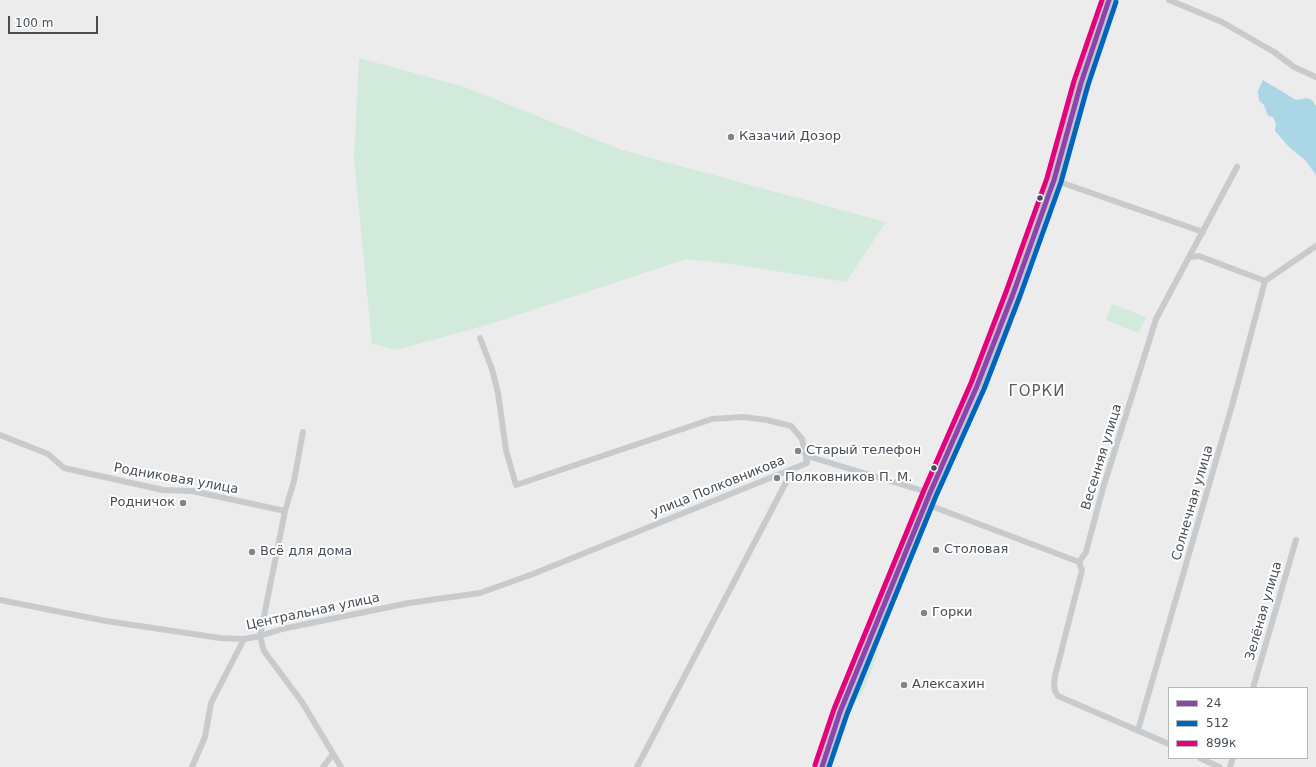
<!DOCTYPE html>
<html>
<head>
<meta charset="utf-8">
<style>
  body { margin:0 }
  #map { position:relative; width:1316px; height:767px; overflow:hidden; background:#edecec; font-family:"DejaVu Sans",sans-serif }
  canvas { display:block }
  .legend { position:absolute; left:1168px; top:687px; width:140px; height:72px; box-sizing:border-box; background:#fff; border:1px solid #b5b8bb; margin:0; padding:5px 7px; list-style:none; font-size:12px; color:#454e56 }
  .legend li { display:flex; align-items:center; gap:8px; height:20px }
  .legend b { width:20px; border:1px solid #b5b8bb }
  .scale { position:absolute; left:8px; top:16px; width:90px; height:18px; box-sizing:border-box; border:2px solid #454e56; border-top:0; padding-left:5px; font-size:12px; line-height:14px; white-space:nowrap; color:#454e56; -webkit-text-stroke:3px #fff; paint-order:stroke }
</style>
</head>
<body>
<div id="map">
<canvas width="1316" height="767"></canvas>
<ul class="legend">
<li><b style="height:5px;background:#8e44ad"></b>24</li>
<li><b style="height:5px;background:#0065bd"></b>512</li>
<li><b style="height:5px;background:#e5007d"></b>899к</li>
</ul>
<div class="scale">100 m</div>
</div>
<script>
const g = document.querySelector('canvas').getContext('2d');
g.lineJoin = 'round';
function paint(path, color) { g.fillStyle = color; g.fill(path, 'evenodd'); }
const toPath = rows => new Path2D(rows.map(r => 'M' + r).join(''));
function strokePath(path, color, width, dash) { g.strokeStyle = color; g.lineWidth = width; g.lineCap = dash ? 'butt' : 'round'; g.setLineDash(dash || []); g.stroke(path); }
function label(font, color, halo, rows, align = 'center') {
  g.font = font + ' "DejaVu Sans",sans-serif'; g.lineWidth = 4; g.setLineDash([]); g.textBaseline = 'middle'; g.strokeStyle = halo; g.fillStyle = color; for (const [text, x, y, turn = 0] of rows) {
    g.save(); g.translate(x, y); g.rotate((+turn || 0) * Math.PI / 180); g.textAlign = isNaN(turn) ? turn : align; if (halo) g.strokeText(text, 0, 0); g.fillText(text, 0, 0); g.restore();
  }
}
const green = toPath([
  [359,58,465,87,622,150,886,222,846,282,738,265,686,259,490,324,396,350,372,344,354,158],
  [1112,304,1146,317,1139,333,1106,320],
  [873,643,876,644,877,656,862,694,855,702,849,702]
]);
const water = toPath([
  [1263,80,1296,100,1307,98,1312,100,1316,106,1316,175,1305,160,1290,148,1275,131,1276,124,1273,117,1268,116,1264,105,1259,101,1258,91]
]);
const street = toPath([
  [1169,0,1222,22,1274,52,1294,67,1316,77],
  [1054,180,1203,232],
  [1190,257,1199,256,1265,281,1316,246],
  [303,432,294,481,285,511,260,636,264,651,302,702,341,767],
  [0,435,48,454,64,468,163,490,192,491,285,511],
  [807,456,930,493],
  [926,504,1079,562],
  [1079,562,1086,552,1103,488,1156,319,1237,167],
  [1079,562,1082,570,1055,676,1054,684,1055,691,1058,696,1169,744],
  [0,600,106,621,220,638,244,639,260,636,282,629,409,603,480,593,533,574,807,463,802,439,791,426,767,420,743,417,712,419,516,485,506,450,498,393,492,369,480,338],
  [1253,688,1296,540],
  [1138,730,1233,402,1265,281],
  [1200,758,1219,767],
  [192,767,205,737,211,703,244,639],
  [323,767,333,754],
  [637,767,793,469],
  [1230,767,1233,758]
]);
const primary = toPath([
  [822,767,840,712,930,493,977,386,1013,294,1054,180,1081,83,1109,0]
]);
const bus1 = toPath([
  [822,767,840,712,930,493,977,386,1013,294,1054,180,1081,83,1109,0]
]);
const bus2 = toPath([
  [829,767,847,714,936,496,984,389,1020,296,1061,182,1088,85,1116,2]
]);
const bus3 = toPath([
  [815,765,834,709,924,490,971,383,1006,292,1047,178,1074,81,1102,0]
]);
const markers = [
  [731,137,4,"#80858a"],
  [1040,198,3.5,"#454e56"],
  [798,451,4,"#80858a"],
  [934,468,3.5,"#454e56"],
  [777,478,4,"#80858a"],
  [183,503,4,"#80858a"],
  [936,550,4,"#80858a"],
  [252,552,4,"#80858a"],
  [924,613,4,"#80858a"],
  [904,685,4,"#80858a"]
];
const poiNames = [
  ["Казачий Дозор",739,137],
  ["Старый телефон",806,451],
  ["Полковников П. М.",785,478],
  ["Родничок",175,503,"right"],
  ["Столовая",944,550],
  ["Всё для дома",260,552],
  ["Горки",932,613],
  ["Алексахин",912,685]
];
const streetNames = [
  ["Весенняя улица",1102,457,-73],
  ["Родниковая улица",176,479,10],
  ["улица Полковникова",718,487,-22],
  ["Солнечная улица",1193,503,-74],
  ["Зелёная улица",1264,611,-74],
  ["Центральная улица",313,612,-12]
];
const quarterNames = [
  ["ГОРКИ",1037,392]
];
paint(green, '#d2eadc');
paint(water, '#aad6e5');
strokePath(street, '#c8cbcd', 6);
strokePath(primary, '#c5c7ca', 10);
strokePath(bus1, '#8e44ad', 5);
strokePath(bus2, '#0065bd', 5);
strokePath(bus3, '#e5007d', 5);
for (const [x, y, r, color] of markers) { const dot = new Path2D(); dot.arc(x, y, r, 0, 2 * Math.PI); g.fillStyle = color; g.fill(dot); strokePath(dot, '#fff', 1.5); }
label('13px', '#454e56', '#fff', poiNames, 'left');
label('13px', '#454e56', '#fff', streetNames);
g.letterSpacing = '1px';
label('15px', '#595b5f', '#fff', quarterNames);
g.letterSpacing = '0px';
</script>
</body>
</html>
